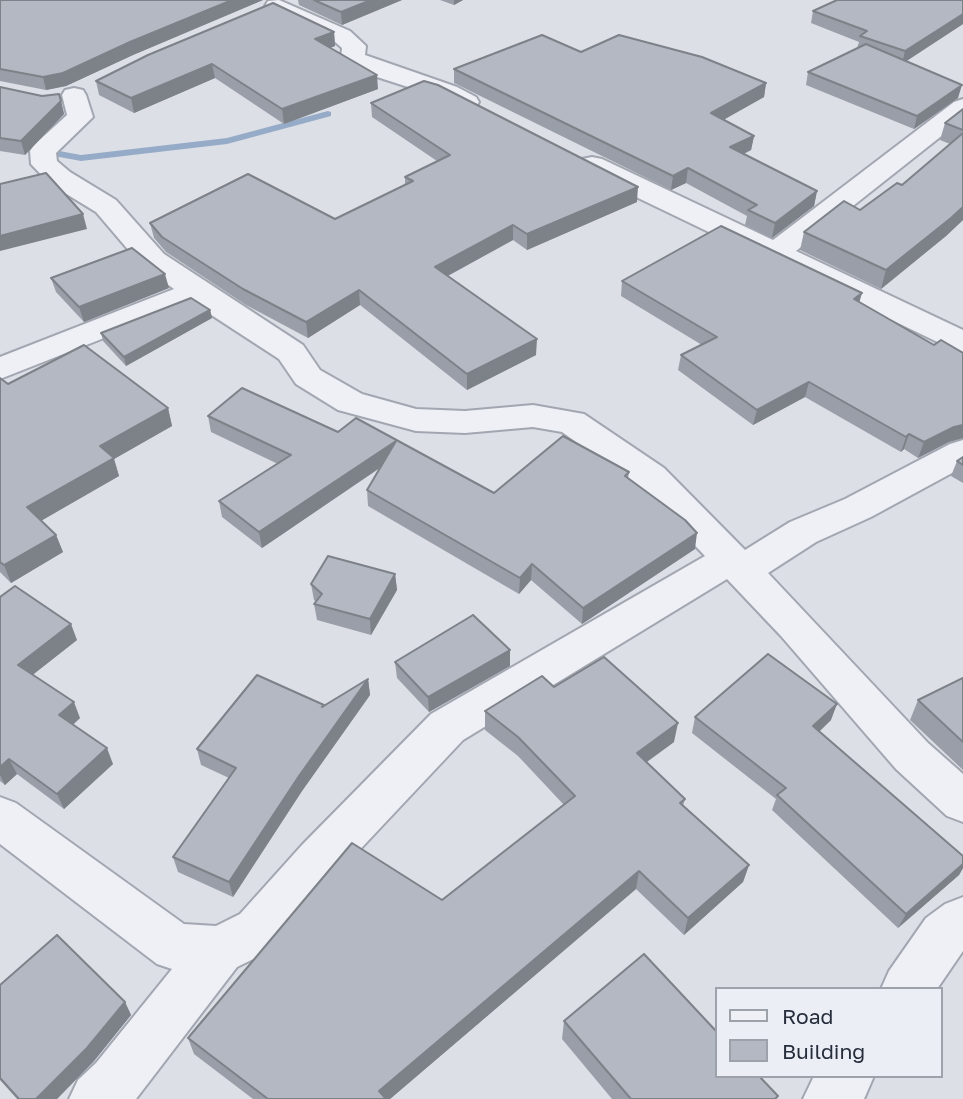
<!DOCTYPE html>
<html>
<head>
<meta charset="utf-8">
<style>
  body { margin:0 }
  #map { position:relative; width:963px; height:1099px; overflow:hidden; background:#dcdfe6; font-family:"Golos Text",sans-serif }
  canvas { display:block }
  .legend { position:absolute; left:715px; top:987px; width:228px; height:91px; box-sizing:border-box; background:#ebeef4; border:2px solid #9ca1aa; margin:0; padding:9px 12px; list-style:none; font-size:21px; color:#262d3c }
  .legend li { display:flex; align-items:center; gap:14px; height:35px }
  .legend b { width:35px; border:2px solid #9ca1aa }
</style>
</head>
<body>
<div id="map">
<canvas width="963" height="1099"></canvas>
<ul class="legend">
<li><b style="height:9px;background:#eef0f5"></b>Road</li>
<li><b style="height:19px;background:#b3b8c3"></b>Building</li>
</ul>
</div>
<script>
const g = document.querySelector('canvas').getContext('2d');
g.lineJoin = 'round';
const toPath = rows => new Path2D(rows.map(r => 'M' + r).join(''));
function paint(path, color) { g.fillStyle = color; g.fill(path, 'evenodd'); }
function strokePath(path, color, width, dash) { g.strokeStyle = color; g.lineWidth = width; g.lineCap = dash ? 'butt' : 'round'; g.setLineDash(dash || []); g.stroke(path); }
const stream = toPath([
  [328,111,331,112,331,116,227,144,81,161,0,146,0,140,81,155,227,138,328,111]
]);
const minor = toPath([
  [279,0,350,31,366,46,365,55,457,87,476,97,479,102,476,107,467,109,458,107,439,97,374,76,345,63,341,58,342,48,334,41,268,11,265,6,268,1,279,0],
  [74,88,83,90,86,95,93,117,56,153,57,161,70,172,116,200,164,254,303,345,320,370,362,394,416,409,465,411,533,405,584,414,664,468,745,550,790,522,845,499,950,444,963,440,963,467,871,517,816,542,768,573,928,743,963,774,963,822,947,816,896,769,781,636,727,579,463,740,336,875,276,948,237,967,136,1099,69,1099,78,1080,96,1063,172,969,157,964,0,844,0,797,16,803,184,924,216,926,240,914,302,845,431,714,705,556,638,486,562,432,533,427,465,433,416,431,338,410,296,384,279,359,193,303,0,379,0,357,174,289,142,266,96,212,50,184,31,164,30,151,34,145,67,115,62,95,65,90,74,88],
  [963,99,963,119,796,251,963,330,963,352,952,349,582,171,579,165,582,159,592,157,602,159,773,240,954,102,963,99],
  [963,897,963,951,937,989,881,989,889,971,926,918,945,904,963,897],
  [814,1076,874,1076,864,1099,803,1099,814,1076]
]);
const wall = toPath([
  [0,0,263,0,133,55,66,86,46,90,0,81],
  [298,0,402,0,342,25,299,5],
  [440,0,463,0,454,5],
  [963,0,963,24,906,61,958,98,914,129,806,85,808,72,857,48,859,42,811,23,813,11],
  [334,32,335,46,330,48,378,89,284,124,215,78,134,113,99,95,96,81],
  [581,52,766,83,764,97,723,120,754,136,751,150,744,154,817,191,814,206,772,238,745,225,747,216,686,183,671,190,454,83,454,69],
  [0,87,61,101,64,114,25,155,0,151],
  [371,103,637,202,527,250,513,240,448,276,536,355,467,390,360,305,308,338,246,305,166,252,154,238,150,223,335,219,405,185,405,177,437,161,372,117],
  [963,109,963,220,946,236,881,289,800,250,804,232,860,210,902,185,950,144,940,140,945,123],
  [51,278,169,288,84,322,56,292],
  [622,281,860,302,934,345,963,353,963,438,949,442,918,458,904,449,901,452,805,397,753,425,678,370,681,355,702,345,621,296],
  [210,310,212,318,126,366,103,341,101,333],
  [0,378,8,384,168,408,172,426,114,459,119,476,41,520,56,535,63,552,11,583,0,572],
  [208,416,338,432,494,493,629,472,628,479,695,549,582,624,531,580,519,594,368,506,367,490,380,468,262,548,222,517,219,501,278,464,211,432],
  [963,457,963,483,951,476,957,461],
  [395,574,397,590,371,635,317,620,314,604,316,602,314,600,311,584],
  [0,597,77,640,33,674,80,718,73,725,113,764,64,809,17,774,5,785,0,781],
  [510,650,510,666,429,712,397,678,395,662],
  [963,678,963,770,910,720,918,700],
  [368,679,370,695,302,791,233,897,178,872,173,857,229,778,201,765,197,749,324,705,324,706],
  [554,687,674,742,647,762,685,799,683,806,749,865,743,882,684,935,636,889,390,1099,253,1099,194,1054,188,1038,442,900,564,805,518,756,485,730,485,711],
  [695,717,831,720,819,732,963,856,963,868,959,875,898,928,772,810,776,799,692,733],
  [0,985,125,1002,131,1015,94,1061,57,1099,17,1099,0,1080],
  [564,1021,778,1096,776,1099,612,1099,562,1039]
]);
const shadedWall = toPath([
  [232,0,263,0,133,55,66,86,46,90,43,77],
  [371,0,402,0,342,25,341,12],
  [454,0,463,0,454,5],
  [963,14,963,24,902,64,905,51],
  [334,32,335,46,317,53,315,39],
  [212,64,215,78,134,113,131,98],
  [377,75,378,89,284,124,282,109],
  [766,83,764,97,709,128,711,113],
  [962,85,958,98,914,129,917,116],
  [61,101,64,114,25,155,21,141],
  [754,136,751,150,727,161,730,147],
  [688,168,686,183,671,190,673,176],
  [638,187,637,202,527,250,527,234],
  [817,191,814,206,772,238,775,223],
  [963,207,963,220,946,236,881,289,886,270],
  [83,214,87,229,0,251,0,236],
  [513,225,513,240,436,282,435,267],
  [165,274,169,288,84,322,79,307],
  [359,290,360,305,308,338,306,322],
  [862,293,858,307,854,299],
  [210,310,212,318,126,366,124,357],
  [537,339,536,355,467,390,467,374],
  [809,382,805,397,753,425,757,410],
  [168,408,172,426,114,459,119,476,34,525,27,507,100,446],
  [963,425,963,438,949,442,918,458,924,442,954,427],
  [909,434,904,449,901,452,906,437],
  [396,441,397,456,262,548,259,532],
  [697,533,695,549,582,624,583,608],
  [56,535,63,552,11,583,4,565],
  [532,564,531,580,519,594,520,578],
  [395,574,397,590,371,635,370,619],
  [71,624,77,640,25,681,18,665],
  [510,650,510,666,429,712,428,697],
  [368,679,370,695,302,791,233,897,229,882,299,776],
  [74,702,80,718,65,731,59,715],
  [837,704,831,720,808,742,813,726],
  [678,723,674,742,634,771,637,753],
  [107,748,113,764,64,809,57,794],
  [9,759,17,774,5,785,0,775,0,767],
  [963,864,963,868,959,875,898,928,906,914],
  [749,865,743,882,684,935,688,918],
  [639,871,636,889,390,1099,381,1099,379,1091],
  [125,1002,131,1015,94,1061,57,1099,36,1099]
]);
const building = toPath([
  [0,0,232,0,130,42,63,73,43,77,0,69,0,0],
  [314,0,371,0,341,12,314,0],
  [837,0,963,0,963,14,905,51,860,36,867,31,813,11,837,0],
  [273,3,334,32,315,39,377,75,282,109,212,64,131,98,96,81,148,55,273,3],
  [542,35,581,52,619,35,702,57,766,83,711,113,754,136,730,147,817,191,775,223,748,210,757,205,688,168,673,176,454,69,542,35],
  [866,44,962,85,917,116,808,72,866,44],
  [424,81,438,85,638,187,527,234,513,225,435,267,537,339,467,374,359,290,306,322,243,289,162,237,150,223,248,174,335,219,413,181,405,177,450,155,371,103,424,81],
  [0,87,42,96,59,94,61,101,21,141,0,138,0,87],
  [963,109,963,130,945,123,963,109],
  [963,133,963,207,951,218,886,270,804,232,844,201,860,210,897,183,902,185,963,133],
  [46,173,83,214,0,236,0,184,46,173],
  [721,226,862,293,854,299,934,345,941,340,963,353,963,425,954,427,924,442,909,434,906,437,809,382,757,410,681,355,717,337,622,281,721,226],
  [132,248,165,274,79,307,51,278,132,248],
  [191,298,210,310,124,357,101,333,191,298],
  [84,345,168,408,100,446,114,458,27,507,56,535,4,565,0,562,0,378,8,384,84,345],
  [242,388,338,432,356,418,494,493,563,436,629,472,625,476,685,520,697,533,583,608,532,564,520,578,367,490,396,441,259,532,219,501,291,455,208,416,242,388],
  [963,457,963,465,957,461,963,457],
  [328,556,395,574,370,619,314,604,322,594,311,584,328,556],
  [15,586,71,624,18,665,74,702,59,715,107,748,57,794,9,759,0,767,0,597,15,586],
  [473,615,510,650,428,697,395,662,473,615],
  [768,654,837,704,813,726,963,856,963,864,906,914,777,795,786,788,695,717,768,654],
  [604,657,678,723,637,753,685,799,680,803,749,865,688,918,639,871,379,1091,386,1099,268,1099,188,1038,352,843,442,900,575,796,518,737,485,711,542,676,554,687,604,657],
  [257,675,324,705,322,707,368,679,299,776,229,882,173,857,236,768,197,749,257,675],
  [963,678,963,742,918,700,963,678],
  [57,935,125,1002,87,1048,36,1099,19,1099,0,1078,0,985,57,935],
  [644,954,716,1031,716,1076,759,1076,778,1096,775,1099,631,1099,564,1021,644,954]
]);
paint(stream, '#96abc7');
strokePath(minor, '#a2a6b0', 4);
paint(minor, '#eef0f5');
paint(wall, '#9a9ea8');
paint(shadedWall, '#7d8188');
paint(building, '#b3b8c3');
strokePath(building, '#7d8188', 2);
</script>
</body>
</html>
